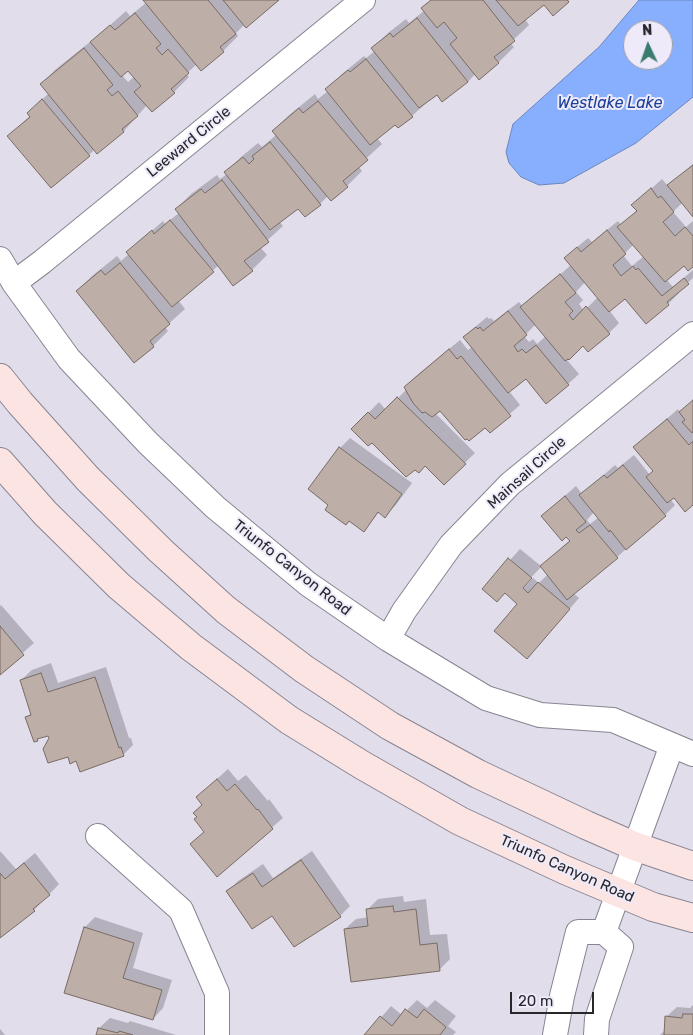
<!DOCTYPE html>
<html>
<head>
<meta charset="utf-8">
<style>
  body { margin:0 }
  #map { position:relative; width:693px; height:1035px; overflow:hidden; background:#e1ddeb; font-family:Rubik,sans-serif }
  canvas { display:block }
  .north { position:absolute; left:623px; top:20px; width:50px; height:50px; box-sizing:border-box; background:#eeeaf9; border:1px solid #9e9ca7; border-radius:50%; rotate:357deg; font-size:14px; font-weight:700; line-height:20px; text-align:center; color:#27262b }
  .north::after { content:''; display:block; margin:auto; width:18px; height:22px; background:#397c6d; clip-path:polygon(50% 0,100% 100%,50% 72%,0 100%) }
  .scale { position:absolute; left:510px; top:992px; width:84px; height:22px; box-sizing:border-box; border:2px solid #27262b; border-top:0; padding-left:6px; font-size:15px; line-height:18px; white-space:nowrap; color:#27262b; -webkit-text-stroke:4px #eeeaf9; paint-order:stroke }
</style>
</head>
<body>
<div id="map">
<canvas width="693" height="1035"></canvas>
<div class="north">N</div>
<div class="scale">20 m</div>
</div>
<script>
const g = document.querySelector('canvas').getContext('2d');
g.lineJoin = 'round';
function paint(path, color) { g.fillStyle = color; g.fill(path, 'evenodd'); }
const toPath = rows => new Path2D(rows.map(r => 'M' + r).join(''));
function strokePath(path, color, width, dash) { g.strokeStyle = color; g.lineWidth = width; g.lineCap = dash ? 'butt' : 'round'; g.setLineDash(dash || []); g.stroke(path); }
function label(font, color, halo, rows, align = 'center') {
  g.font = font + ' Rubik,sans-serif'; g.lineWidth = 4; g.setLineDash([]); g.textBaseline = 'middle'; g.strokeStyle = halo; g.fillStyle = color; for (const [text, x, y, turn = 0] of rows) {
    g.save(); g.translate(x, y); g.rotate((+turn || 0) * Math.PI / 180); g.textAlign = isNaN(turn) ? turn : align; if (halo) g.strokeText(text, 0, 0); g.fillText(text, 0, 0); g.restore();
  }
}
const water = toPath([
  [639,0,693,0,693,97,636,143,564,183,539,185,521,177,509,163,506,152,513,124,599,47,639,0],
  [633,30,663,30,663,60,633,60,633,30]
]);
const shadow = toPath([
  [145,0,277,0,245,24,236,33,238,36,223,51,201,69,197,64,186,74,189,77,174,92,147,105,124,131,97,153,94,150,89,155,8,136,31,115,28,113,49,93,41,84,56,69,100,34,126,11,130,16,147,2],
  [128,69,134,77,128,82,122,75],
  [431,0,570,0,554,14,544,3,525,19,529,25,510,43,514,47,499,62,479,78,476,73,468,82,437,93,412,116,395,123,377,138,382,144,358,166,362,171,347,186,328,196,320,204,298,207,279,221,283,226,260,247,267,255,252,270,219,265,178,300,185,309,165,327,168,331,153,346,134,361,77,291,92,276,117,256,121,261,129,254,128,252,163,221,165,224,179,213,176,209,191,194,217,175,220,179,227,174,226,172,241,157,258,143,262,147,276,135,273,131,288,116,315,94,318,99,328,91,327,89,342,74,364,56,366,58,375,51,373,48,388,33,406,19,409,23,425,10],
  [693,164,693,215,683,202,673,212,686,227,693,221,693,266,684,264,666,279,673,287,693,270,693,278,677,292,679,293,668,304,626,297,609,310,619,323,609,333,584,345,567,360,579,374,568,384,526,377,509,391,520,405,490,431,485,426,440,409,435,413,475,453,444,483,425,465,372,442,353,429,379,402,386,410,407,389,405,387,416,376,460,340,468,350,472,347,464,337,475,327,487,317,489,319,491,318,494,321,519,302,523,307,571,265,566,258,576,248,588,238,592,242,618,221,621,225,637,210,633,205,662,179,668,186],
  [634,244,644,256,632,266,623,255],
  [585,282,598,297,584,311,579,304,583,300,576,292],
  [536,324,546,336,537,344,533,339,529,342,524,336],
  [693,400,693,504,674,496,670,499,675,505,665,515,617,557,573,593,579,598,527,658,519,604,505,592,484,589,520,549,541,566,570,540,542,516,576,486,582,494,615,465,618,468,634,455,650,475,654,471,634,447,678,409,680,412],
  [594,512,598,518,590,524,587,520],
  [542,566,548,574,539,583,533,578,523,589,520,589],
  [350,438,412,483,395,506,384,516,379,512,364,530,330,504,340,448],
  [1,605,34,643,0,673,0,606],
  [51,663,58,683,106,667,129,738,131,738,133,745,123,755,77,760,68,756,51,738,49,734,40,737,37,740,27,717,32,712,21,680,32,670],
  [228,769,238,781,246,775,268,801,269,799,283,818,217,875,205,831,203,804,197,797],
  [0,851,16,869,35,853,59,884,34,910,0,936],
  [312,851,350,906,340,916,272,914,228,891,238,881,263,864,273,878],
  [403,896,404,902,426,899,430,935,447,934,450,959,439,970,345,929,356,919,369,917,368,909,378,899],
  [95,917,143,933,133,968,172,980,163,1008,153,1019,65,992,85,927],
  [417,1000,427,1008,435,1000,456,1016,448,1026,456,1032,453,1035,366,1035,391,1006,402,1015],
  [693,1005,693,1035,660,1035,665,1030,666,1017,677,1007,690,1008],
  [110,1018,128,1023,130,1021,176,1035,97,1035,99,1028],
  [0,1029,5,1035,0,1035]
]);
const building = toPath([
  [143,0,208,0,236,34,220,47,224,52,201,71,143,0],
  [223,0,279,0,246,28,223,0],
  [431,0,483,0,515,41,494,57,499,63,479,80,450,44,457,38,444,22,437,28,421,8,431,0],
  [496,0,567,0,569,2,553,16,544,5,518,26,496,0],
  [135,13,161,44,156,48,162,55,168,49,189,73,171,89,175,93,152,112,134,92,141,86,128,71,121,77,90,42,110,25,115,30,135,13],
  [417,18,468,82,442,102,437,95,419,108,371,48,390,33,393,37,417,18],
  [84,48,113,85,107,90,112,96,118,91,138,116,122,129,124,132,97,154,40,84,84,48],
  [366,59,413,117,398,128,395,125,370,145,325,89,348,70,350,72,366,59],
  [42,99,90,156,51,188,7,136,30,117,27,113,42,99],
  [318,101,368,160,343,181,348,187,331,201,272,131,299,108,303,113,318,101],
  [270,142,321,205,305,217,298,209,270,230,224,172,243,157,249,164,254,159,252,156,270,142],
  [693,165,693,217,667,185,693,165],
  [222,180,269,242,244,261,253,271,233,286,175,209,201,189,205,193,222,180],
  [651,188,658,198,661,196,674,212,663,222,675,236,685,227,693,236,693,267,688,271,684,266,665,282,617,227,637,211,631,205,651,188],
  [170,220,214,272,172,307,126,252,152,230,154,234,170,220],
  [607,230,626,254,613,265,621,276,633,266,636,270,638,268,662,296,684,278,689,284,667,302,669,305,646,324,625,299,609,312,564,258,577,247,581,252,607,230],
  [120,263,170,324,150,341,154,347,134,363,76,291,101,270,105,275,120,263],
  [560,274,576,293,565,302,573,311,569,315,573,320,586,306,610,334,588,352,583,346,569,360,568,359,565,361,520,307,560,274],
  [508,311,527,335,514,346,518,352,522,349,526,353,536,345,569,385,546,404,526,379,508,393,463,337,476,327,478,329,480,327,483,331,508,311],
  [449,349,457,359,461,356,511,416,490,433,485,428,469,441,467,439,465,440,440,411,432,417,425,412,422,413,413,403,404,387,449,349],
  [397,397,466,464,444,485,425,466,419,473,415,470,406,477,372,443,368,446,351,429,368,412,375,419,397,397],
  [693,400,693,431,692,433,682,422,685,420,679,412,693,400],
  [667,419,689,445,693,441,693,505,685,512,674,498,667,503,646,477,653,471,633,447,667,419],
  [339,447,402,494,385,518,378,512,364,532,349,521,346,525,325,510,328,505,308,489,339,447],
  [623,465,666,516,626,550,610,530,609,532,579,495,604,475,607,478,623,465],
  [565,496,586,522,576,530,579,533,590,525,618,558,567,600,540,566,570,541,566,537,562,541,541,516,565,496],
  [508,558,532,578,523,588,528,593,538,582,570,609,527,659,494,631,517,604,505,593,497,602,482,589,508,558],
  [0,626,24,655,0,675,0,626],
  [41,673,48,692,95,677,119,748,121,747,124,756,80,772,76,761,70,764,68,757,48,763,43,749,49,738,48,736,37,739,38,741,34,742,25,717,31,715,20,680,41,673],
  [217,779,227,791,235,784,257,810,258,809,273,829,217,877,190,844,204,832,194,819,197,817,193,813,202,805,196,797,217,779],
  [301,860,341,917,294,947,272,916,252,929,226,891,253,873,262,887,301,860],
  [24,863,50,895,33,909,35,911,0,938,0,873,5,879,24,863],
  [393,906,394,912,416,909,420,945,437,943,440,971,351,982,344,929,368,926,366,909,393,906],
  [84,927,134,943,123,978,162,990,153,1020,64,993,84,927],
  [405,1009,417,1018,424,1009,446,1027,440,1035,364,1035,380,1016,392,1026,405,1009],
  [683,1014,693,1014,693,1035,664,1035,665,1016,682,1018,683,1014],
  [98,1028,118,1033,119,1031,133,1035,96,1035,98,1028]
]);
const street = toPath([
  [0,259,14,283,69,359,148,443,215,507,308,584,388,639,486,698,540,715,613,720,693,754],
  [14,283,42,262,363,0],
  [388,639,404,611,451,545,510,484,693,334],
  [98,836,181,910,217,993,217,1035],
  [604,932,672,745],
  [555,1035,562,996,578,932,604,932,621,947,597,1019,596,1035]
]);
const secondary = toPath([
  [0,378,20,403,88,479,161,551,226,610,304,669,390,726,478,774,586,825,634,846,693,866],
  [0,462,45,513,119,586,191,647,289,720,362,765,460,821,565,870,653,907,693,918]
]);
const streetNames = [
  ["Leeward Circle",189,142,-39],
  ["Mainsail Circle",527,473,-42],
  ["Triunfo Canyon Road",292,568,38],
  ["Triunfo Canyon Road",567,869,24]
];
const waterNames = [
  ["Westlake Lake",610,103]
];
paint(water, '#88affd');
strokePath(water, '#6b86be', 1);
paint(shadow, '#0003');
paint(building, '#bdafa7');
strokePath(building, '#786b64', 1);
strokePath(street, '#888592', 26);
strokePath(secondary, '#888592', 30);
strokePath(street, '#fff', 24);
strokePath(secondary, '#fce4e3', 28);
label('15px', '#27262b', '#eeeaf9', streetNames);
label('italic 16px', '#1b4098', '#eeeaf9', waterNames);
</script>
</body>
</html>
